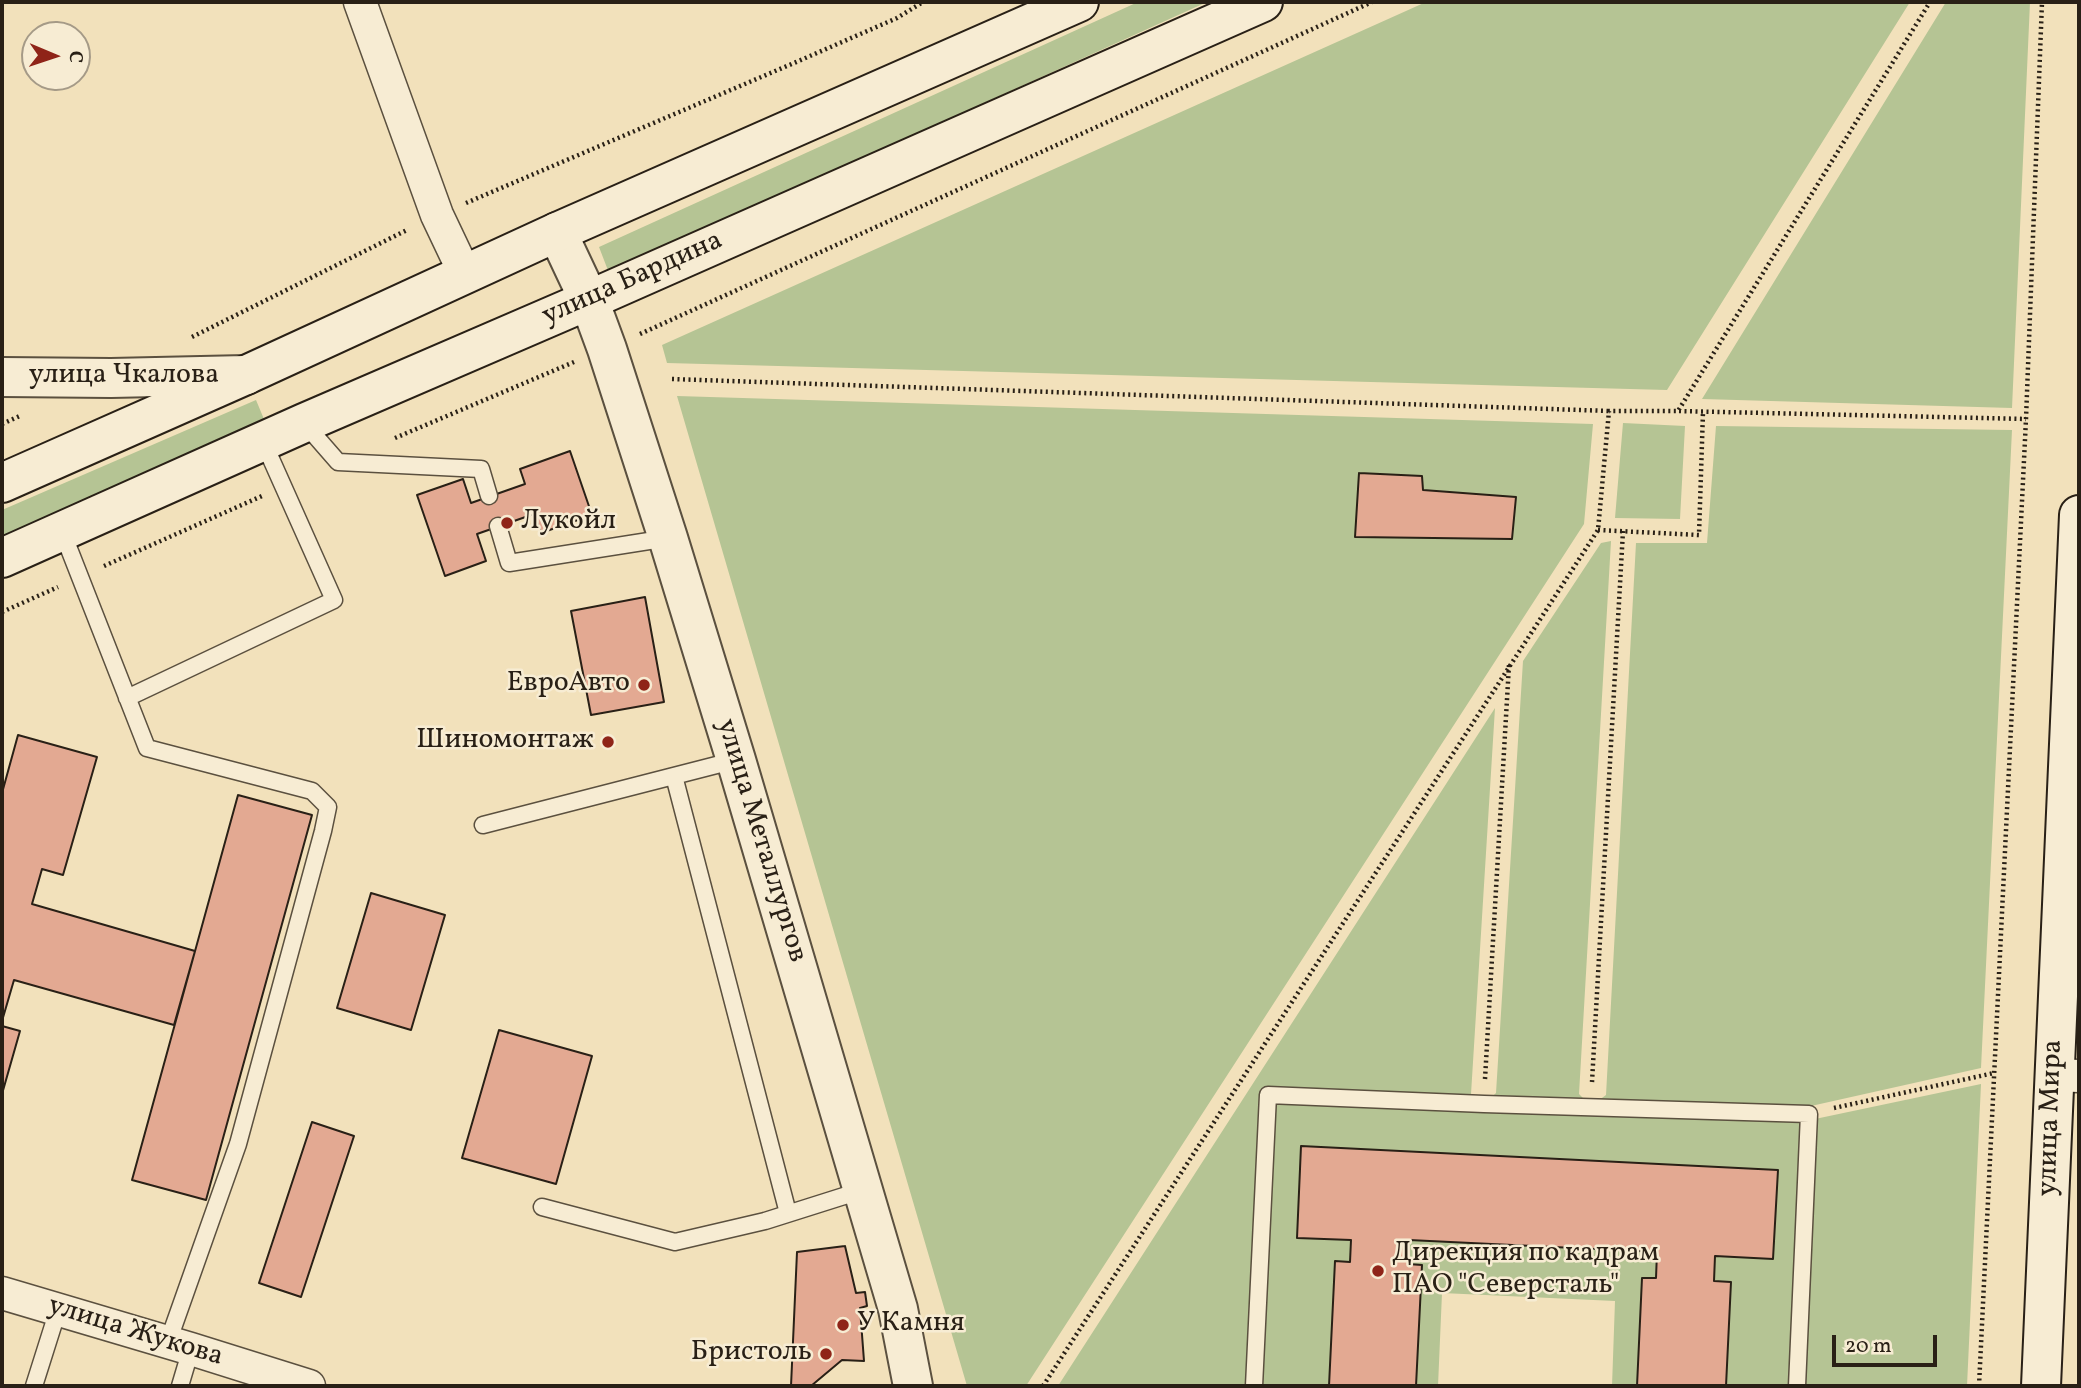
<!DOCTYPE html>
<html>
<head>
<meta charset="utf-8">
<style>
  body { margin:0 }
  #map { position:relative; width:2081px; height:1388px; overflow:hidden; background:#f2e1bb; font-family:Vollkorn,serif }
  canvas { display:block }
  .frame { position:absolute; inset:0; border:4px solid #292016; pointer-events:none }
  .north { position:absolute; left:21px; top:21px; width:70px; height:70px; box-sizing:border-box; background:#f7ecd3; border:2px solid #a59a87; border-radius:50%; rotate:92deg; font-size:19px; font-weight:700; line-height:28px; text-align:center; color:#292016 }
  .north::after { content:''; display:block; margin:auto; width:24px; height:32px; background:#8f2418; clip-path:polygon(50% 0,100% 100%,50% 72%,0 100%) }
  .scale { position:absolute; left:1832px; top:1335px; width:105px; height:32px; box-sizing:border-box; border:4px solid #292016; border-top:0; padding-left:9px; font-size:21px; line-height:24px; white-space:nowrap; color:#292016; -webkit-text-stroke:5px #f7ecd3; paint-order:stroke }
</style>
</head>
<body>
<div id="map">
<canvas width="2081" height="1388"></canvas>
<div class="frame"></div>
<div class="north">С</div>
<div class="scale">20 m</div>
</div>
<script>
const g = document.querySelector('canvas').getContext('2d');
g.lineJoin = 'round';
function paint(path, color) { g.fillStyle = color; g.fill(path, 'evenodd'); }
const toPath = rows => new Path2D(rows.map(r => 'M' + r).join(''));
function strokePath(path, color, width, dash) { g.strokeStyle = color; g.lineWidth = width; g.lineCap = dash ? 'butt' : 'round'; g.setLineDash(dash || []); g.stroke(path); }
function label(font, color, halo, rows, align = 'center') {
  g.font = font + ' Vollkorn,serif'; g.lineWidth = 5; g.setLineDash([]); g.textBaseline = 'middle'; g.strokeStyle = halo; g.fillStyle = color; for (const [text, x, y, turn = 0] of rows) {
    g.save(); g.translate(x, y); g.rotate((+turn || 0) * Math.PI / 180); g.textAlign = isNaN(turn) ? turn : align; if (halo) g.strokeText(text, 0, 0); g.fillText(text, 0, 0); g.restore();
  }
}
const green = toPath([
  [1138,2,1207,2,609,273,599,247],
  [1426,2,1910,2,1667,390,667,363,662,345],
  [1946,2,2030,2,2012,408,1702,399],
  [677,396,1593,424,1584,524,1026,1386,967,1386],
  [256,400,266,424,2,540,2,510],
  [1623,423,1685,426,1680,519,1615,518],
  [1716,426,2012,430,1981,1068,1811,1106,1809,1113,1815,1119,1981,1084,1967,1386,1726,1386,1731,1282,1714,1281,1715,1256,1773,1259,1777,1170,1302,1146,1297,1237,1351,1240,1350,1262,1335,1262,1329,1386,1058,1386,1495,708,1471,1094,1484,1104,1496,1093,1523,661,1601,543,1611,541,1579,1094,1591,1106,1606,1095,1636,543,1707,543],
  [1409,1240,1657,1252,1656,1278,1642,1278,1637,1386,1612,1386,1615,1301,1442,1293,1438,1386,1416,1386,1422,1265,1408,1264]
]);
const building = toPath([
  [570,451,592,515,541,533,534,514,477,534,486,561,445,576,417,495,463,479,471,503,525,484,520,469,570,451],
  [1359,473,1422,476,1423,490,1516,497,1512,539,1355,537,1359,473],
  [645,597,664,702,591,715,571,611,645,597],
  [18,735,97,757,63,875,42,869,32,904,195,951,174,1025,14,980,2,1021,2,793,18,735],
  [238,795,312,815,206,1200,132,1180,238,795],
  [371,893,445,915,411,1030,337,1008,371,893],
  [2,1026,20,1031,2,1094,2,1026],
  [499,1030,592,1056,556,1184,462,1158,499,1030],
  [312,1122,354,1136,301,1297,259,1283,312,1122],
  [1301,1146,1778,1170,1773,1259,1715,1256,1714,1281,1731,1282,1726,1386,1637,1386,1642,1278,1656,1278,1657,1252,1409,1240,1408,1264,1422,1265,1416,1386,1329,1386,1335,1261,1350,1262,1351,1240,1297,1238,1301,1146],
  [845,1246,856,1293,865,1292,867,1306,860,1308,864,1361,842,1360,811,1386,791,1386,797,1252,845,1246]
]);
const path = toPath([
  [466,203,794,63,897,18,923,2],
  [640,334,1372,2],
  [192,337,407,230],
  [672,379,1609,411],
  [1679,411,2026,419],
  [2,424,22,415],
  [395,438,574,362],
  [1598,530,1699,535,1703,412],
  [104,566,262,496],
  [2,612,58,587],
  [1485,1079,1509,665],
  [1592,1082,1623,531],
  [1834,1108,1994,1073],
  [1043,1386,1598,530,1609,411,1678,411,1930,2],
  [1979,1386,2026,419,2042,2]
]);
const service = toPath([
  [304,423,338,462,481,469,489,496],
  [498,526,509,563,668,538],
  [62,531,147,748,312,791,328,807,323,831,238,1144,168,1342],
  [127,698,334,600,263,441],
  [674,776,788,1213],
  [483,825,736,760],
  [542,1207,675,1242,765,1221,863,1190],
  [34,1386,58,1310],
  [180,1386,191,1349],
  [1254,1386,1268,1095,1484,1104,1809,1114,1797,1386]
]);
const minor = toPath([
  [360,2,437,215,465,274],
  [2054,1075,2079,1076],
  [2,1293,191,1349,309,1386]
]);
const tertiary = toPath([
  [557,232,589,300,607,349,668,538,736,760,898,1309,913,1386],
  [2,377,111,378,246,375]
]);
const secondary = toPath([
  [2,483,246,375,557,232,1079,2],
  [2,558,304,423,589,300,1263,2],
  [2041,1386,2079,515]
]);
const markers = [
  [507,523,7,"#8f2418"],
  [644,685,7,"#8f2418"],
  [608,742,7,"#8f2418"],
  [1378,1271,7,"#8f2418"],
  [843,1325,7,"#8f2418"],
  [826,1354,7,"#8f2418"]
];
const streetNames = [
  ["улица Бардина",633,280,-24],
  ["улица Чкалова",124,377],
  ["улица Металлургов",760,841,73],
  ["улица Мира",2052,1118,-88],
  ["улица Жукова",135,1333,17]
];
const poiNames = [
  ["Лукойл",521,523],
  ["ЕвроАвто",630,685,"right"],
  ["Шиномонтаж",594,742,"right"],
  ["Дирекция по кадрам",1392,1255],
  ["ПАО \"Северсталь\"",1392,1287],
  ["У Камня",857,1325],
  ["Бристоль",812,1354,"right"]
];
paint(green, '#b5c494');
paint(building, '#e3a992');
strokePath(building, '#292016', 2);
strokePath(service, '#5b503f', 19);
strokePath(minor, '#5b503f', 35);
strokePath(tertiary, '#5b503f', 42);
strokePath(secondary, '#292016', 42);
strokePath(path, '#292016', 4.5, [2, 3.5]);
strokePath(service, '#f7ecd3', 16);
strokePath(minor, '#f7ecd3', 32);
strokePath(tertiary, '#f7ecd3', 38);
strokePath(secondary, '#f7ecd3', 38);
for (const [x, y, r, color] of markers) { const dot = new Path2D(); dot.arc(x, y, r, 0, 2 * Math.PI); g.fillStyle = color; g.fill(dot); strokePath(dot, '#f7ecd3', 2.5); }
label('28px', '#292016', '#f7ecd3', streetNames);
label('28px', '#292016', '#f7ecd3', poiNames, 'left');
</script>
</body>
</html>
